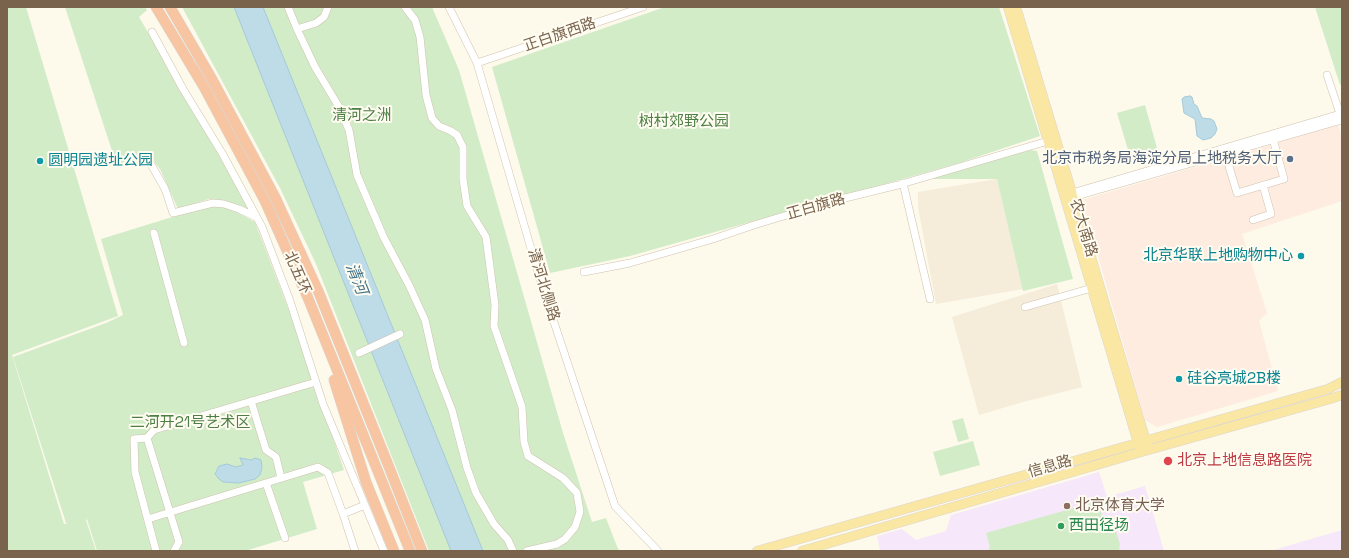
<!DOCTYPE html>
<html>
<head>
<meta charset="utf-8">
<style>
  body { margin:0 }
  #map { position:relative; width:1349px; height:558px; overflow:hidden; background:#fdf9eb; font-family:"Space Grotesk",sans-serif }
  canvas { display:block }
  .frame { position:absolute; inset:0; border:8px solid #79634d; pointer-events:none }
</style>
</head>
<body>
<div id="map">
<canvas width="1349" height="558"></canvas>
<div class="frame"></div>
</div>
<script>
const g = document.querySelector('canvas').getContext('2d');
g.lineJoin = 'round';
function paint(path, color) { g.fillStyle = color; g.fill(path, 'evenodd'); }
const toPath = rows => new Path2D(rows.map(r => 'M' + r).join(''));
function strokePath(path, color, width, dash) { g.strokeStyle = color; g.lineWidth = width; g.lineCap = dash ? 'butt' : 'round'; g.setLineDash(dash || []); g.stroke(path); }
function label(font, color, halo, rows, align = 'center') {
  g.font = font + ' "Space Grotesk","Noto Sans SC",sans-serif'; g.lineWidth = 4; g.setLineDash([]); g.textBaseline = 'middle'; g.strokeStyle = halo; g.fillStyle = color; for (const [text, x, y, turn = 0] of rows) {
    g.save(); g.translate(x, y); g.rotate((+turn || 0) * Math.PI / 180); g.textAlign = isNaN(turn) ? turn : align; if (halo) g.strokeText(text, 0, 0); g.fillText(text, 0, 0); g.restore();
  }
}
const residential = toPath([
  [997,179,1023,289,936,304,918,207,918,192],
  [1057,284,1082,387,1023,402,979,415,952,317]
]);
const commercial = toPath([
  [1338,125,1342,137,1342,201,1242,234,1267,313,1259,321,1278,391,1157,427,1145,420,1082,200]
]);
const education = toPath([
  [1099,472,1107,497,1145,486,1164,551,880,551,877,536,902,529,916,540,946,531,951,515],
  [1342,530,1342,551,1271,551,1287,546]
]);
const green = toPath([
  [7,7,26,7,118,316,12,355,64,524,69,523,66,523,13,357,106,323,123,315,101,239,211,205,228,207,255,222,293,321,344,470,303,482,317,529,245,551,97,551,87,519,86,520,96,551,7,551],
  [65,7,145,7,147,10,139,17,221,156,249,211,221,200,209,199,178,209,160,169,151,158,117,166],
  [182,7,432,7,459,70,563,433,592,522,606,518,618,549,621,551,429,551,316,264,280,188],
  [665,7,999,7,1040,136,956,164,630,256,550,273,492,67],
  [1315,7,1342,7,1342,84,1340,85],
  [1145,105,1159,155,1132,163,1117,113],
  [1030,150,1037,151,1073,279,1023,291,997,179,927,179],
  [963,418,969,439,958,442,952,421],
  [973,441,980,465,940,476,933,452],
  [1098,501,1102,515,1106,519,1115,529,1120,544,1119,551,988,551,990,547,986,533]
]);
const water = toPath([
  [234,7,263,7,483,551,451,551,234,7],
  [1190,96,1192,97,1194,104,1197,106,1202,118,1211,119,1214,121,1217,129,1215,134,1211,138,1203,140,1197,136,1195,119,1184,113,1182,99,1184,97,1190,96],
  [240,458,251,460,255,458,261,460,262,467,260,475,255,479,239,483,223,482,219,479,215,474,219,466,227,464,236,467,243,465,240,458]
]);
const minor = toPath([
  [288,7,297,29,315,67,339,107,349,130,357,175,384,238,409,285,425,320,436,369,452,410,467,468,476,493,494,524,508,540,513,551],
  [405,7,415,20,420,37,426,95,432,118,439,126,451,131,457,135,463,147,463,179,467,206,486,237,495,305,494,326,522,407,524,442,528,456,563,478,577,493,580,512,575,527,565,539,557,544,527,551],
  [449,7,477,63,541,283,615,506,658,551],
  [297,29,316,23,324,17,328,7],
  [152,32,183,89,222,153,262,227,290,301,323,404,384,551],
  [477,63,643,7],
  [1327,75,1341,117],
  [1340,114,1072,193,1073,197,1342,120],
  [1225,153,1237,193,1284,179,1273,139],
  [152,166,165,189,173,213,213,203,224,204,239,209,256,217],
  [903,183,930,299],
  [1253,220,1271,214,1263,185],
  [154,233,184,343],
  [584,272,630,263,713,239,754,225,837,200,898,185,1048,141],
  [1025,307,1092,288],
  [359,353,400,334],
  [251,401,266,450,276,457,281,478],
  [147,438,179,542,174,551],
  [266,483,285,538],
  [343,514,355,551],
  [148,519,318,467,328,473,343,514,365,505],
  [156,551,135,472,134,439,147,438,154,430,316,382]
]);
const major = toPath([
  [1008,7,1139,446],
  [1016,7,1072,193],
  [1073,197,1147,445],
  [757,551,1328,389,1342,382],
  [802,551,1141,452,1330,399,1342,395]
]);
const highway = toPath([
  [156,7,204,87,265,201,308,298,410,551],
  [170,7,213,81,275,197,319,293,387,462,422,551],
  [334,380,366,482,394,551]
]);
const markers = [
  [1290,159,4,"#5c6f8a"],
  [40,161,4,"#0f9aa8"],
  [1301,256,4,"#0f9aa8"],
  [1179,379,4,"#0f9aa8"],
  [1168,461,5,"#e0444e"],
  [1067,506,4,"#8d6e63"],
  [1061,526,4,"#2e9e5b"]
];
const streetNames = [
  ["正白旗西路",560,35,-19],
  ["正白旗路",816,207,-16],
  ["农大南路",1083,228,73],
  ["北五环",297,273,66],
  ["清河北侧路",543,285,73],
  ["信息路",1050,467,-16]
];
const parkNames = [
  ["清河之洲",362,116],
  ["树村郊野公园",684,122],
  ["二河开21号艺术区",190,423]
];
const serviceNames = [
  ["北京市税务局海淀分局上地税务大厅",1282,159]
];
const cultureNames = [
  ["圆明园遗址公园",48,161],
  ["北京华联上地购物中心",1293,256,"right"],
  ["硅谷亮城2B楼",1187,379]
];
const healthNames = [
  ["北京上地信息路医院",1177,461]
];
const educationNames = [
  ["北京体育大学",1075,506]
];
const leisureNames = [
  ["西田径场",1069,526]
];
const waterNames = [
  ["清河",356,279,68]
];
paint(residential, '#f5ecd9');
paint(commercial, '#fdecdf');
paint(education, '#f6e7fa');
paint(green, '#d2ecc8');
paint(water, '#bedce8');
strokePath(water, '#a4cada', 1);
strokePath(minor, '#d0c2af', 8);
strokePath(major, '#dcd6d1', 10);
strokePath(highway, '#dcd6d1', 11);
strokePath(minor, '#fff', 7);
strokePath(major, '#fbe7a4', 9);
strokePath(highway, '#f7c5a2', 10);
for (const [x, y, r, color] of markers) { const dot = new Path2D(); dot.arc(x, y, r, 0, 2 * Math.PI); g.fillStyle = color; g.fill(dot); strokePath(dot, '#fffcf2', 1.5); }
label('15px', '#79634d', '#fffcf2', streetNames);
label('15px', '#4d7f44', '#fffcf2', parkNames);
label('15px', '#4e5e75', '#fffcf2', serviceNames, 'right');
label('15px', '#0d838f', '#fffcf2', cultureNames, 'left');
label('15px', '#be3a42', '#fffcf2', healthNames, 'left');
label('15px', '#785e54', '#fffcf2', educationNames, 'left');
label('15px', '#27864d', '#fffcf2', leisureNames, 'left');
label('italic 16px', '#46768c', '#fffcf2', waterNames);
</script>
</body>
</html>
